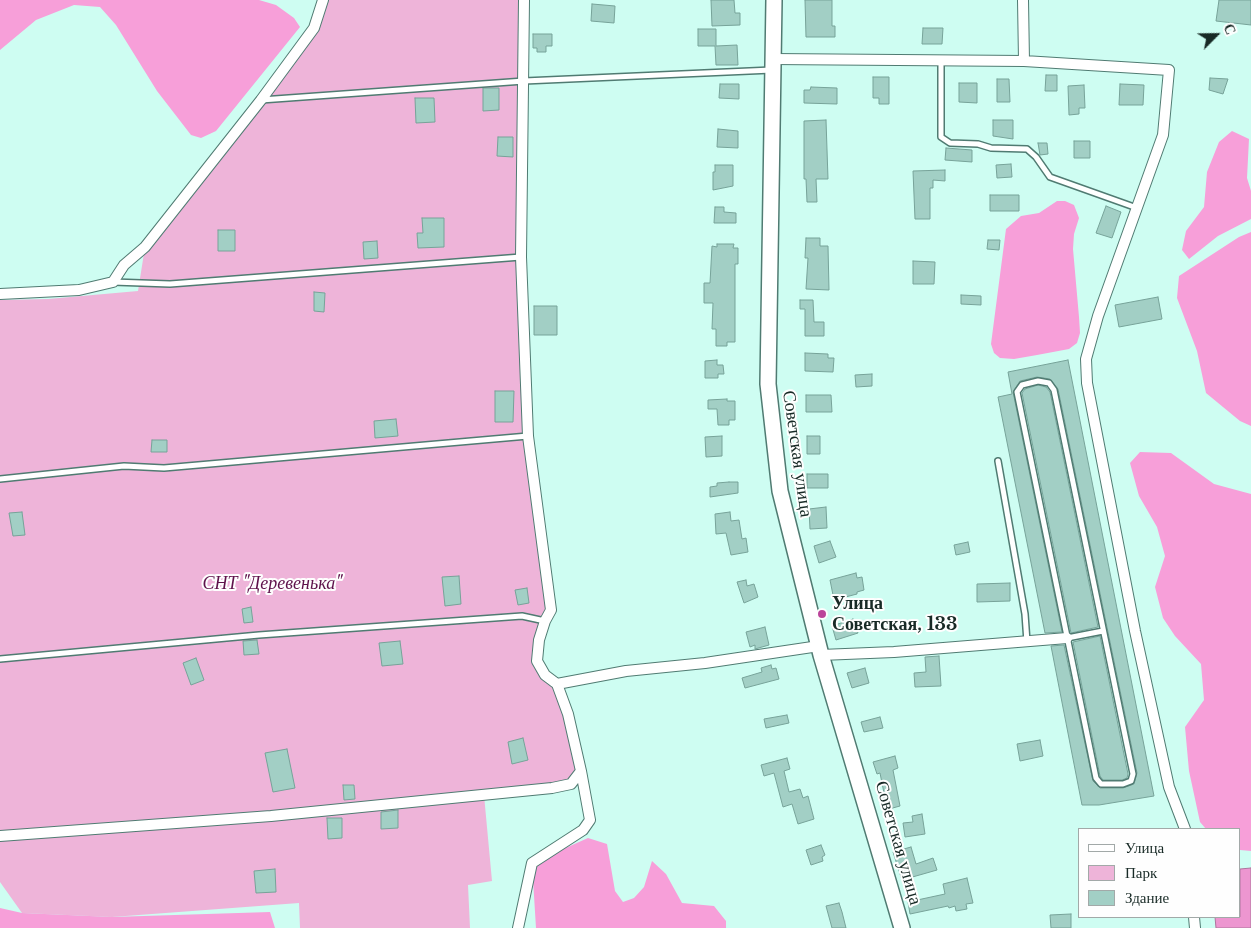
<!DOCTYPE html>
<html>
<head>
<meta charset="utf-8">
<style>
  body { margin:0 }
  #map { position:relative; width:1251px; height:928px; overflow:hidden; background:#cefdf2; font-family:"Libre Baskerville",serif }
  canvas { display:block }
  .legend { position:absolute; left:1078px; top:828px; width:162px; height:90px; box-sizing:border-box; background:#fefefe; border:1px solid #a2a9a8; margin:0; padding:6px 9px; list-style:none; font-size:15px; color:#182a26 }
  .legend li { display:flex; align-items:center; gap:10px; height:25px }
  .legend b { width:25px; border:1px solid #a2a9a8 }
  .north { position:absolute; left:1191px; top:10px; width:50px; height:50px; -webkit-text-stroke:4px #fefefe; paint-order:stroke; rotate:67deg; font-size:14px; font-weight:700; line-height:20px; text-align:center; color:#182a26 }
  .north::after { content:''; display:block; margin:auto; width:18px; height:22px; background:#182a26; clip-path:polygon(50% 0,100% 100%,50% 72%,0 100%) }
</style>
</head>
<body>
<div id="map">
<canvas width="1251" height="928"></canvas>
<ul class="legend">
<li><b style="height:6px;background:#fff"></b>Улица</li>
<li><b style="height:14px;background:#eeb4d9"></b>Парк</li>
<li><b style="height:14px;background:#a2cfc5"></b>Здание</li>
</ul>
<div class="north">С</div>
</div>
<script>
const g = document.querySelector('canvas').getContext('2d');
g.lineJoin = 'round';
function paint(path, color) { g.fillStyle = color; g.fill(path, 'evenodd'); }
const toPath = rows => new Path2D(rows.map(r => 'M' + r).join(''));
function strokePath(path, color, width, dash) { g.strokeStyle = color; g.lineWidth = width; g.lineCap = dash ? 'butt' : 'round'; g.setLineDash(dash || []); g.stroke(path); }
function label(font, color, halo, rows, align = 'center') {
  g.font = font + ' "Libre Baskerville",serif'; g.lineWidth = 4; g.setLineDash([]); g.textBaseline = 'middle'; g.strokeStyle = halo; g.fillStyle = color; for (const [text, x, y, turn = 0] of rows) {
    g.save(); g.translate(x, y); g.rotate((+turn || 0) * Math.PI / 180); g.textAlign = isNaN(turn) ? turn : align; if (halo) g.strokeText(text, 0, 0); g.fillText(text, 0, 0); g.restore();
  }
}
const green = toPath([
  [323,0,524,0,528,436,551,610,537,661,557,684,581,771,571,784,484,795,492,881,468,885,470,928,300,928,299,903,112,917,22,913,0,882,0,300,48,299,138,291,145,247,314,28]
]);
const forest = toPath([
  [0,0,259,0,276,5,294,18,300,27,216,131,201,138,191,135,157,91,116,25,100,7,74,5,36,20,0,50],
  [1232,131,1249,139,1247,178,1251,191,1251,219,1218,236,1189,259,1182,250,1186,231,1204,207,1207,172,1219,142],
  [1057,201,1065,201,1074,205,1079,218,1074,234,1073,249,1079,317,1080,333,1077,343,1069,349,1037,355,1014,359,1000,358,994,353,991,344,1006,229,1021,216,1039,213],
  [1251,232,1251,426,1240,421,1206,393,1197,351,1177,298,1179,276,1239,237],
  [1140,452,1171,453,1214,484,1251,494,1251,851,1240,850,1240,829,1206,829,1200,822,1189,771,1185,727,1204,700,1201,664,1175,636,1163,618,1155,587,1165,556,1157,527,1139,496,1130,463],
  [588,838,607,844,615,891,623,902,634,898,644,887,652,861,666,874,682,903,714,906,726,921,726,928,536,928,532,863],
  [0,908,22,913,112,917,270,912,275,928,0,928]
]);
const water = toPath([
  [1251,868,1251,928,1216,928,1215,917,1240,917,1240,869,1251,868]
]);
const building = toPath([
  [711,0,734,0,735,13,740,13,740,25,712,26,711,0],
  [805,0,832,0,832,26,835,26,835,37,806,37,805,0],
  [1219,0,1251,0,1251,25,1216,21,1219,0],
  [592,4,615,6,614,23,591,21,592,4],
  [923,28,943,28,942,44,922,44,923,28],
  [698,29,716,29,716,46,737,45,738,65,716,65,715,46,698,46,698,29],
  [533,34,552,34,552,46,546,46,546,52,537,52,537,48,533,48,533,34],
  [1046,75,1057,75,1057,91,1045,91,1046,75],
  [873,77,889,77,889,104,879,104,879,98,873,98,873,77],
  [1210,78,1228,79,1223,94,1209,90,1210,78],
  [997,79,1009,79,1010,102,997,102,997,79],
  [959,83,977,83,977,103,959,102,959,83],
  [720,84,739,84,739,99,719,98,720,84],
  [1120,84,1144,85,1143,105,1119,105,1120,84],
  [1084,85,1085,108,1079,108,1079,114,1069,115,1068,86,1084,85],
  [811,87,837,88,837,104,804,103,804,90,810,90,811,87],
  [483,88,499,88,499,110,483,111,483,88],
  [415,98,434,98,435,122,416,123,415,98],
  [826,120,828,179,816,179,817,202,807,202,806,179,804,179,804,121,826,120],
  [993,120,1013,120,1013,139,993,136,993,120],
  [718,129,738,131,738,148,717,147,718,129],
  [498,137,513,137,513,157,497,156,498,137],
  [1074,141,1090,141,1090,158,1074,158,1074,141],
  [1038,143,1047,143,1048,154,1040,155,1038,143],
  [946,148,972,150,972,162,945,160,946,148],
  [1011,164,1012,177,997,178,996,165,1011,164],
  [715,165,733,165,733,186,713,190,713,172,715,172,715,165],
  [945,170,945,181,933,180,933,188,930,188,930,219,915,219,913,171,945,170],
  [990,195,1019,195,1019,211,990,211,990,195],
  [1106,206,1121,212,1112,238,1096,233,1106,206],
  [715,207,724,207,724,212,736,213,736,223,714,223,715,207],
  [422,218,444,218,444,247,418,248,417,233,423,233,422,218],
  [218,230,235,230,235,251,218,251,218,230],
  [806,238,820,238,820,246,828,246,829,290,806,289,808,258,805,258,806,238],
  [988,240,1000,240,999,250,987,249,988,240],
  [377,241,378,258,364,259,363,242,377,241],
  [717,244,734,244,733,248,738,248,738,264,735,264,735,342,727,342,727,346,716,346,716,329,712,329,713,303,704,303,704,283,710,283,712,246,717,247,717,244],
  [913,261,935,262,934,284,913,284,913,261],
  [314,292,325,293,324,312,314,311,314,292],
  [961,295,981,296,981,305,961,304,961,295],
  [1158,297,1162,319,1119,327,1115,305,1158,297],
  [800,300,813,300,814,322,824,322,824,336,805,336,805,309,800,309,800,300],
  [534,306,557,306,557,335,534,335,534,306],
  [805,353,828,354,828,358,834,358,833,372,805,371,805,353],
  [717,360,717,365,723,365,724,374,718,374,718,378,705,378,705,361,717,360],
  [1068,360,1154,796,1099,805,1082,805,1051,646,1064,645,1093,781,1100,788,1123,788,1134,784,1137,773,1058,389,1050,379,1037,377,1020,381,1013,392,1062,632,1045,633,998,397,1012,394,1008,372,1068,360],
  [872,374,872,386,856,387,855,375,872,374],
  [1038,385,1046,387,1050,392,1098,627,1071,633,1022,393,1025,389,1038,385],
  [495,391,514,391,513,422,495,422,495,391],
  [806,395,831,395,832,412,806,412,806,395],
  [727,399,727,401,735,401,735,420,729,420,729,425,718,425,717,409,708,409,708,400,727,399],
  [396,419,398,436,375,438,374,421,396,419],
  [722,436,722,456,706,457,705,437,722,436],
  [807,436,820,436,820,454,807,454,807,436],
  [152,440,167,440,167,452,151,452,152,440],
  [807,474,828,474,828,488,807,488,807,474],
  [729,482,738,482,738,493,710,497,710,487,717,486,717,483,729,482],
  [826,507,827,528,810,529,809,509,826,507],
  [22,512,25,535,13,536,9,513,22,512],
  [730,512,731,521,739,520,742,539,746,538,748,552,731,555,726,533,716,534,715,514,730,512],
  [830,541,836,557,819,563,814,546,830,541],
  [968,542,970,552,956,555,954,545,968,542],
  [856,573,857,578,862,577,864,590,857,592,857,594,834,600,830,580,856,573],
  [459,576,461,604,445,606,442,577,459,576],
  [746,580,747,586,754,584,758,597,744,603,737,582,746,580],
  [1010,583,1010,601,977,602,977,584,1010,583],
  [527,588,529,603,518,605,515,590,527,588],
  [251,607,253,622,244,623,242,609,251,607],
  [853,619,858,633,836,640,832,626,853,619],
  [765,627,769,645,755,649,755,645,750,647,746,632,765,627],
  [1100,636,1128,774,1127,778,1122,780,1103,780,1100,776,1073,642,1100,636],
  [257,640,259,654,244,655,243,641,257,640],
  [400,641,403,664,382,666,379,643,400,641],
  [939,656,941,686,915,687,914,673,926,672,925,657,939,656],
  [196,658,204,680,191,685,183,663,196,658],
  [771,665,772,669,776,668,779,679,745,688,742,678,762,672,761,668,771,665],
  [865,668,869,683,852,688,847,673,865,668],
  [787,715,789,723,766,728,764,719,787,715],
  [880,717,883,728,864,732,861,722,880,717],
  [523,738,528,760,512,764,508,742,523,738],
  [1040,740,1043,756,1020,761,1017,744,1040,740],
  [287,749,295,788,273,792,265,753,287,749],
  [895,756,898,768,893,770,900,806,889,809,887,803,883,804,880,794,884,793,880,773,877,774,873,762,895,756],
  [787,758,790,769,784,771,789,792,800,789,803,798,808,796,814,819,798,824,792,804,783,807,774,773,764,776,761,765,787,758],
  [343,785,354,785,355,799,344,800,343,785],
  [398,810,398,828,381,829,381,812,398,810],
  [922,814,925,834,905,837,903,823,913,822,912,816,922,814],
  [327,818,342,818,342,838,328,839,327,818],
  [821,845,825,855,822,857,823,861,811,865,806,850,821,845],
  [911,847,916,864,933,858,937,870,902,880,893,852,911,847],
  [275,869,276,892,256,893,254,871,275,869],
  [967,878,973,903,966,904,967,909,956,911,955,906,949,908,948,906,910,914,908,902,945,894,943,884,967,878],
  [839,903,842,912,846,928,832,928,826,906,839,903],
  [1071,914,1071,928,1051,928,1050,915,1071,914]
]);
const lane = toPath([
  [941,61,941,137,950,143,978,144,991,148,1027,149,1036,157,1050,177,1137,208],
  [261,100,524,81,772,70],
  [113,282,170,284,521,257],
  [1038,381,1049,383,1054,390,1133,774,1131,781,1123,784,1101,784,1096,778,1017,392,1022,385,1038,381],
  [998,461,1025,614,1027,642],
  [0,479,124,466,164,468,528,436],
  [1067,638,1103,631],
  [0,659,259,635,522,616,545,621]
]);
const street = toPath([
  [524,0,521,257,528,436,551,610,545,621,539,640,537,661,545,675,557,684,626,671,705,663,819,646],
  [1023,0,1024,61],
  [772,59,1024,61,1169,70,1163,135,1098,316,1086,359,1087,383,1135,631,1169,787,1185,829],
  [0,294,79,290,113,282,124,265,145,247,261,100,314,28,323,0],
  [821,655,894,652,1067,638],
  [0,836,271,816,552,788,571,784,581,771,568,714,557,684],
  [1194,917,1195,928],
  [518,928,532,863,583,830,590,820,581,771]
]);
const secondary = toPath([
  [774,0,768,384,780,491,821,655,902,928]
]);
const markers = [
  [822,614,5,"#bb449a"]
];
const streetNames = [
  ["Советская улица",797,454,82],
  ["Советская улица",898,843,74]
];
const parkNames = [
  ["СНТ \"Деревенька\"",272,584]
];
const poiNames = [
  ["Улица",832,604],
  ["Советская, 133",832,625]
];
paint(green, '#eeb4d9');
paint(forest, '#f79fd9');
paint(water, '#ed96d0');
strokePath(water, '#ad769d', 1);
paint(building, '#a2cfc5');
strokePath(building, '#77a399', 1);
strokePath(lane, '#507b72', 8);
strokePath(street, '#507b72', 12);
strokePath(secondary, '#507b72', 18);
strokePath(lane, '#fff', 5);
strokePath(street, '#fff', 10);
strokePath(secondary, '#fff', 15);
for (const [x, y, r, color] of markers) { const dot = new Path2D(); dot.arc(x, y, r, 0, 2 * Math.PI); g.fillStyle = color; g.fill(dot); strokePath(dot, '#fefefe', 2); }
label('18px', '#182a26', '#fefefe', streetNames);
label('italic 18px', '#5e124b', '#fefefe', parkNames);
label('bold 18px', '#182a26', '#fefefe', poiNames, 'left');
</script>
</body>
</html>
